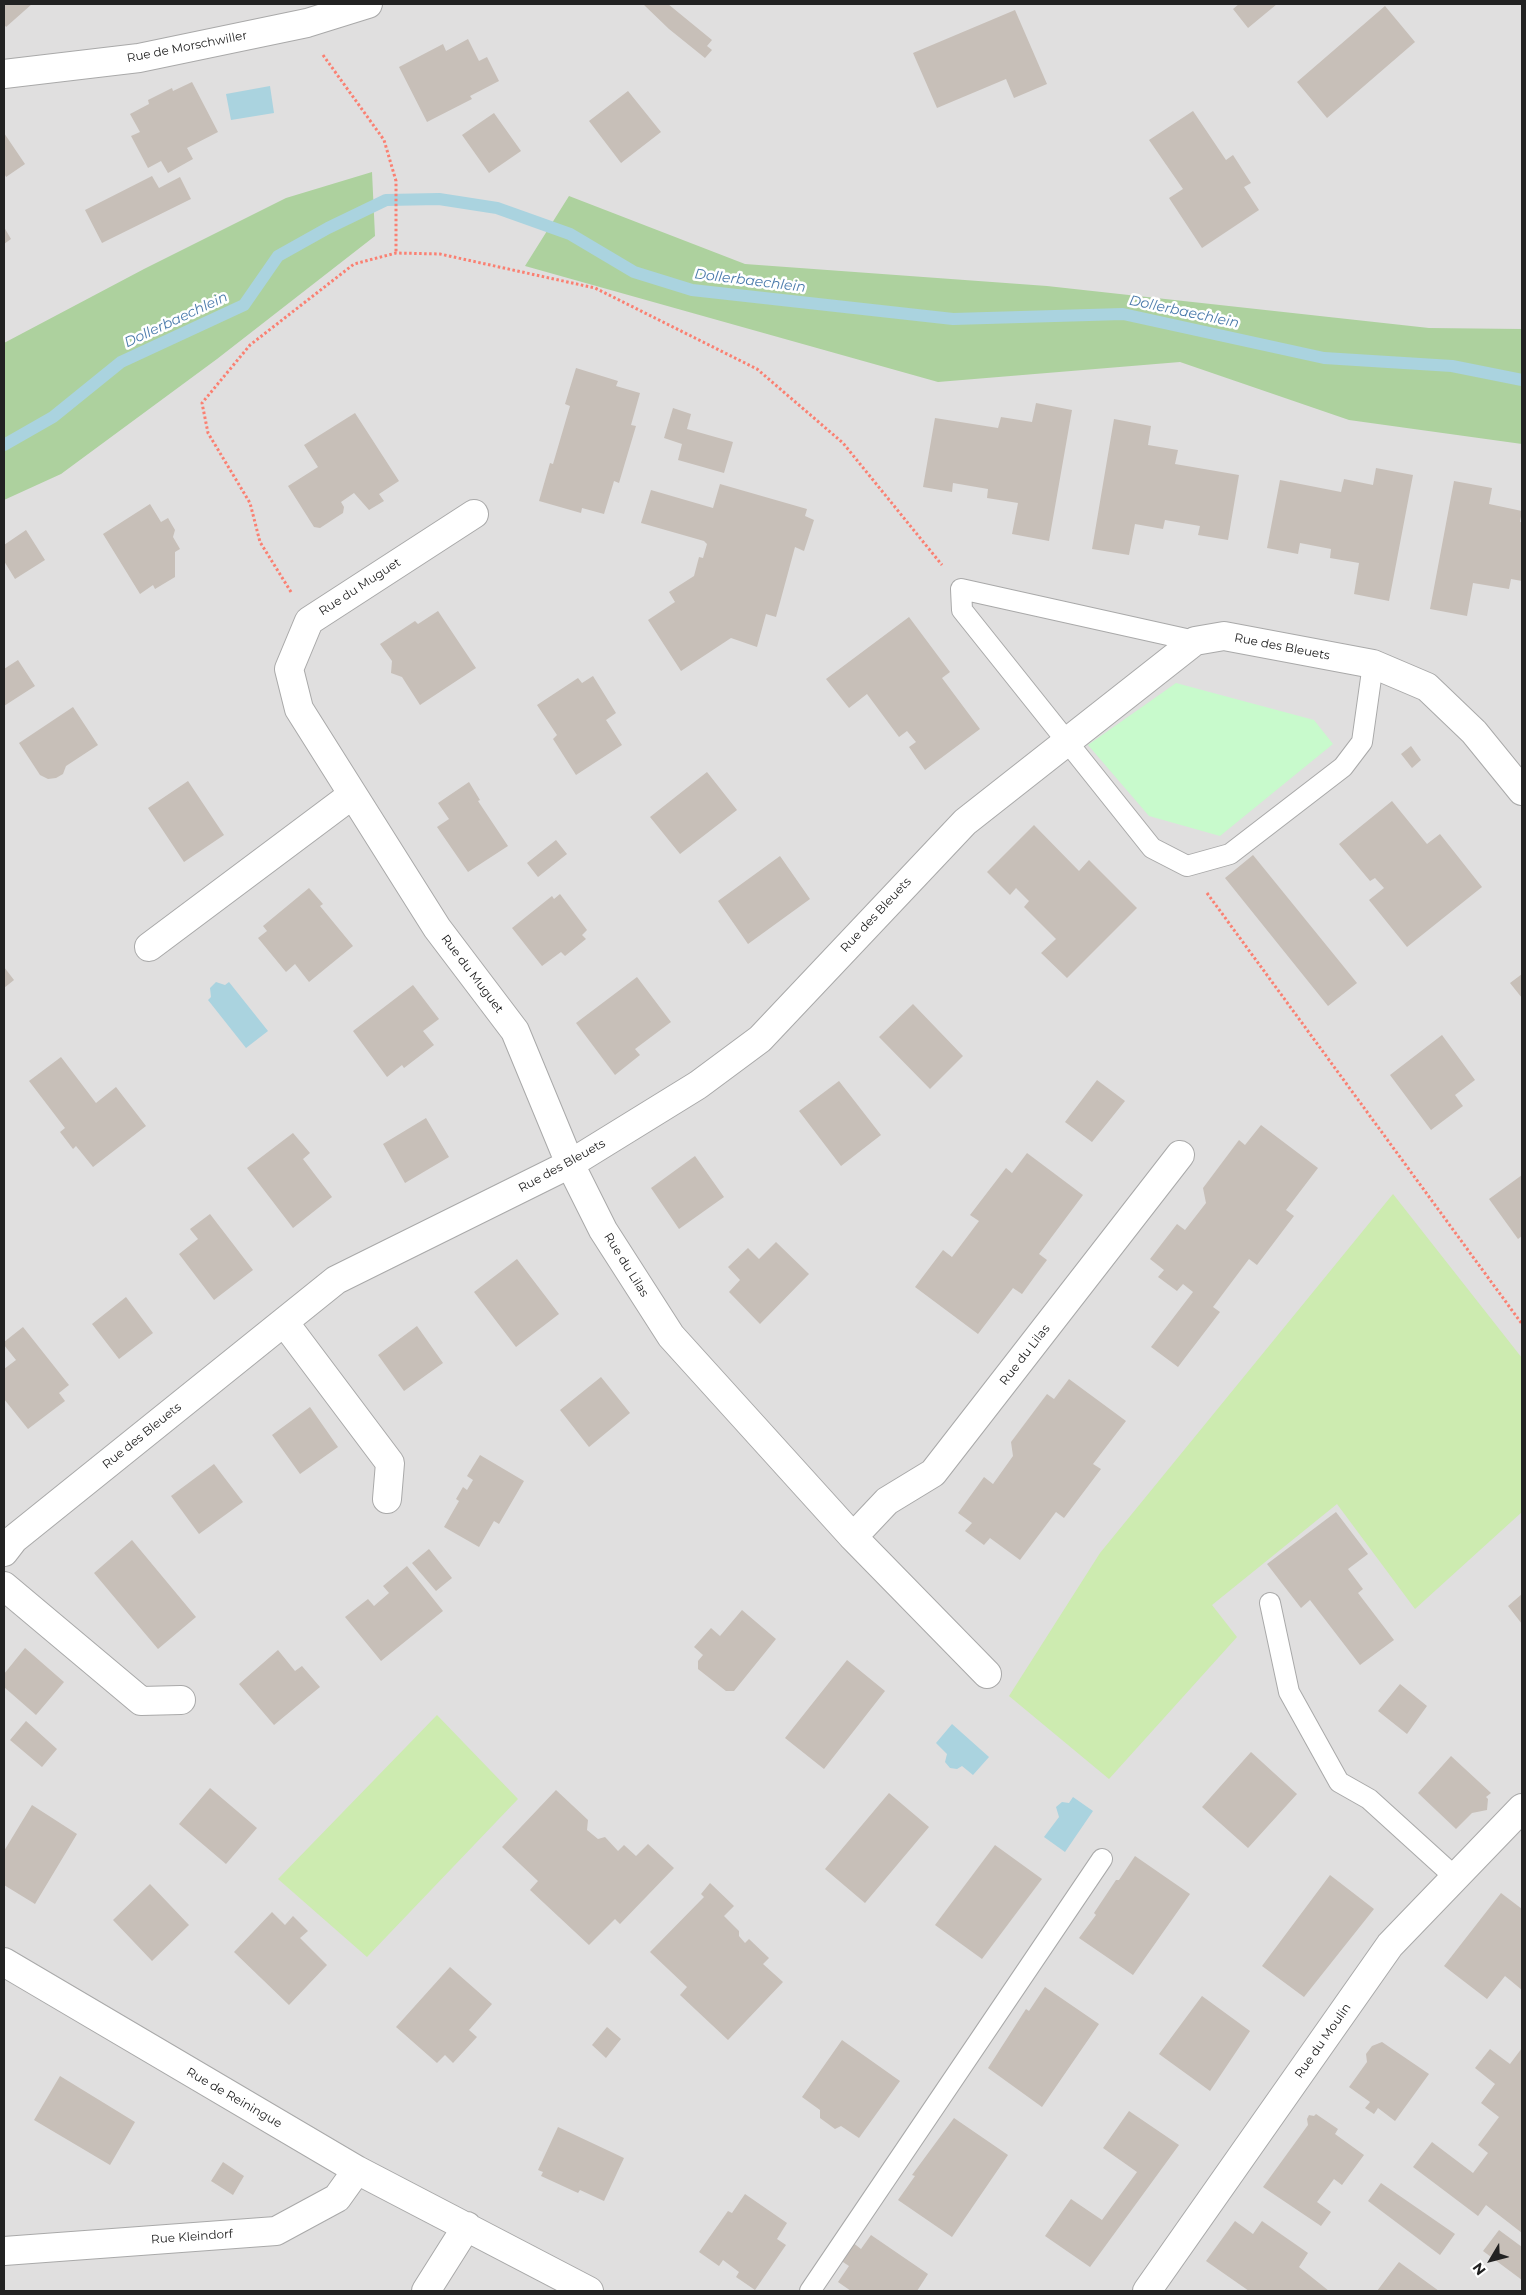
<!DOCTYPE html>
<html>
<head>
<meta charset="utf-8">
<style>
  body { margin:0 }
  #map { position:relative; width:1526px; height:2295px; overflow:hidden; background:#f2efe9; font-family:Montserrat,sans-serif }
  canvas { display:block }
  .frame { position:absolute; inset:0; border:5px solid #222; pointer-events:none }
  .north { position:absolute; left:1466px; top:2235px; width:50px; height:50px; -webkit-text-stroke:4px #fff; paint-order:stroke; rotate:233deg; font-size:14px; font-weight:700; line-height:20px; text-align:center; color:#222 }
  .north::after { content:''; display:block; margin:auto; width:18px; height:22px; background:#222; clip-path:polygon(50% 0,100% 100%,50% 72%,0 100%) }
</style>
</head>
<body>
<div id="map">
<canvas width="1526" height="2295"></canvas>
<div class="frame"></div>
<div class="north">N</div>
</div>
<script>
const g = document.querySelector('canvas').getContext('2d');
g.lineJoin = 'round';
function paint(path, color) { g.fillStyle = color; g.fill(path, 'evenodd'); }
const toPath = rows => new Path2D(rows.map(r => 'M' + r).join(''));
function strokePath(path, color, width, dash) { g.strokeStyle = color; g.lineWidth = width; g.lineCap = dash ? 'butt' : 'round'; g.setLineDash(dash || []); g.stroke(path); }
function label(font, color, halo, rows, align = 'center') {
  g.font = font + ' Montserrat,sans-serif'; g.lineWidth = 5; g.setLineDash([]); g.textBaseline = 'middle'; g.strokeStyle = halo; g.fillStyle = color; for (const [text, x, y, turn = 0] of rows) {
    g.save(); g.translate(x, y); g.rotate((+turn || 0) * Math.PI / 180); g.textAlign = isNaN(turn) ? turn : align; if (halo) g.strokeText(text, 0, 0); g.fillText(text, 0, 0); g.restore();
  }
}
const residential = toPath([
  [4,4,1522,4,1522,2291,4,2291]
]);
const grass = toPath([
  [1393,1194,1522,1358,1522,1512,1415,1609,1337,1504,1212,1605,1237,1637,1109,1779,1009,1696,1100,1553],
  [437,1715,518,1799,367,1957,278,1879]
]);
const forest = toPath([
  [372,172,375,236,217,359,61,474,4,500,4,343,144,269,286,198],
  [569,196,745,264,1047,286,1429,328,1522,329,1522,444,1349,420,1180,362,938,382,525,266]
]);
const park = toPath([
  [1176,683,1314,720,1333,744,1220,836,1149,816,1088,745]
]);
const water = toPath([
  [270,86,274,113,231,120,226,94],
  [216,982,225,985,229,982,268,1031,246,1048,208,1000,211,997,210,988],
  [952,1724,989,1757,973,1775,962,1766,957,1769,950,1768,945,1762,947,1754,936,1743],
  [1073,1797,1093,1811,1065,1852,1044,1837,1059,1817,1056,1807,1062,1802,1069,1803]
]);
const stream = toPath([
  [4,445,53,417,121,362,244,305,278,256,328,228,386,200,439,199,497,208,570,234,634,272,692,290,953,319,1123,314,1324,358,1452,366,1522,380]
]);
const building = toPath([
  [4,4,32,4,6,27,4,24],
  [643,4,668,4,712,40,707,46,712,50,705,58,669,29],
  [1239,4,1277,4,1248,28,1233,9],
  [1385,6,1415,42,1327,118,1297,82],
  [1015,10,1047,84,1014,98,1006,79,937,108,913,53],
  [468,39,479,61,487,57,499,81,470,96,472,99,427,122,399,67,443,44,446,51],
  [192,82,218,132,187,148,193,159,168,173,161,161,148,168,131,136,140,132,130,114,149,104,148,100,172,88,173,91],
  [628,91,661,132,621,163,589,121],
  [1193,111,1226,160,1233,155,1251,183,1244,187,1259,210,1202,248,1169,198,1183,189,1149,140],
  [494,113,521,151,489,173,462,135],
  [4,133,25,164,6,177,4,173],
  [152,176,159,188,180,177,191,199,102,243,85,210],
  [4,227,11,239,4,244],
  [576,368,618,381,616,386,640,393,631,425,636,426,619,483,614,481,604,514,582,508,581,513,539,501,550,463,553,464,570,406,565,404],
  [1036,403,1072,410,1049,541,1012,534,1018,503,987,498,988,489,953,483,952,492,923,487,935,418,998,428,1001,417,1032,422],
  [673,408,691,414,687,429,733,442,724,473,678,460,682,444,664,438],
  [355,413,399,481,379,494,384,501,369,510,354,493,341,502,344,507,343,513,320,528,314,527,288,486,318,467,304,445],
  [1114,419,1151,426,1148,445,1178,450,1175,464,1239,475,1228,540,1198,535,1200,526,1165,520,1163,529,1135,524,1129,555,1092,549],
  [1376,468,1413,475,1389,601,1354,594,1359,563,1330,558,1331,549,1300,543,1298,554,1267,548,1280,480,1341,492,1344,479,1373,485],
  [1454,481,1492,488,1489,504,1522,511,1520,522,1522,522,1522,581,1511,579,1509,589,1473,583,1467,616,1430,609],
  [720,484,807,509,805,516,814,520,804,551,795,547,776,617,766,614,757,647,731,638,681,671,648,620,675,602,669,592,694,576,699,557,703,558,707,544,704,541,641,523,651,490,713,508],
  [150,504,161,522,168,518,175,530,173,537,180,549,175,552,175,577,155,589,153,585,140,594,103,534],
  [26,530,45,560,15,579,4,561,4,545],
  [438,611,476,668,420,705,402,677,391,673,392,661,380,644,415,621,418,624],
  [909,617,950,672,942,678,980,729,925,770,909,747,916,742,907,731,899,737,867,694,849,708,826,679],
  [18,660,35,686,4,706,4,669],
  [593,676,616,713,606,720,622,745,576,775,553,739,557,735,537,705,578,678,582,683],
  [73,707,98,745,66,766,63,774,56,778,48,779,40,775,19,743],
  [1411,746,1421,760,1412,768,1401,754],
  [707,772,737,810,680,854,650,817],
  [188,781,224,835,184,862,148,808],
  [469,782,480,800,478,801,508,846,468,872,437,827,449,819,438,803],
  [1392,801,1427,844,1440,834,1482,887,1407,947,1369,900,1384,888,1375,878,1370,881,1339,844],
  [1034,825,1079,871,1089,860,1137,908,1067,978,1041,953,1056,939,1024,907,1029,901,1016,888,1010,895,987,872],
  [556,840,567,854,538,877,527,863],
  [1253,855,1357,983,1328,1006,1225,878],
  [780,856,810,899,748,944,718,901],
  [309,888,323,904,320,906,353,946,309,982,295,964,286,972,258,938,267,931,263,926],
  [560,894,587,930,582,935,586,939,565,956,561,952,542,966,512,928,552,896,554,899],
  [4,967,14,980,4,988],
  [1522,974,1522,998,1510,983],
  [637,977,671,1022,635,1049,640,1055,615,1075,576,1023],
  [413,985,439,1019,423,1031,434,1045,404,1068,402,1065,387,1077,353,1031],
  [913,1004,963,1056,930,1089,879,1037],
  [1442,1035,1475,1080,1455,1095,1463,1106,1431,1130,1390,1075],
  [61,1057,96,1103,116,1087,146,1126,93,1167,76,1146,73,1149,60,1132,65,1128,29,1081],
  [1097,1080,1125,1101,1092,1142,1065,1122],
  [839,1081,881,1135,841,1166,799,1111],
  [426,1118,449,1157,405,1183,383,1144],
  [1261,1125,1318,1168,1286,1210,1294,1216,1257,1265,1249,1259,1213,1307,1220,1312,1178,1367,1151,1347,1193,1292,1183,1284,1177,1291,1158,1277,1164,1270,1150,1259,1177,1224,1185,1230,1206,1203,1203,1188,1239,1140,1245,1145],
  [293,1133,310,1153,303,1159,332,1197,293,1228,247,1168],
  [1027,1153,1083,1195,1039,1254,1047,1260,1035,1276,1022,1294,1013,1288,978,1334,915,1287,943,1250,952,1257,979,1221,970,1215,1006,1168,1012,1173],
  [695,1156,724,1197,679,1229,651,1188],
  [1522,1175,1522,1236,1518,1239,1489,1199],
  [210,1214,253,1270,214,1300,179,1254,198,1239,190,1229],
  [776,1242,809,1274,760,1324,729,1292,740,1280,728,1267,748,1248,759,1259],
  [517,1259,559,1314,516,1347,474,1292],
  [126,1297,153,1333,119,1359,92,1324],
  [417,1326,443,1363,404,1391,378,1355],
  [23,1327,69,1385,59,1393,65,1401,28,1429,4,1399,4,1369,16,1360,4,1345,4,1342],
  [601,1377,630,1413,589,1447,560,1410],
  [1069,1379,1126,1421,1093,1464,1101,1469,1064,1518,1056,1512,1020,1560,990,1538,984,1545,965,1531,972,1523,958,1513,984,1477,993,1484,1013,1456,1011,1442,1047,1394,1054,1399],
  [310,1407,338,1447,300,1474,272,1435],
  [480,1455,524,1481,499,1524,494,1521,479,1547,444,1527,459,1501,456,1499,463,1487,467,1490,473,1480,467,1476],
  [214,1464,243,1502,199,1534,171,1496],
  [1336,1512,1368,1554,1348,1569,1363,1589,1358,1593,1394,1640,1360,1665,1310,1600,1301,1608,1267,1564],
  [132,1540,196,1617,158,1649,94,1573],
  [429,1549,452,1578,436,1591,412,1563],
  [407,1566,443,1611,381,1661,345,1617,368,1599,374,1606,389,1593,383,1586],
  [1522,1594,1522,1624,1508,1606],
  [742,1610,776,1639,734,1691,726,1691,698,1669,698,1661,703,1655,694,1647,711,1628,720,1636],
  [25,1648,64,1682,36,1715,4,1687,4,1674],
  [278,1650,295,1671,302,1666,320,1687,274,1725,239,1684],
  [847,1660,885,1691,824,1769,785,1738],
  [1400,1684,1427,1706,1407,1734,1378,1711],
  [26,1721,57,1749,42,1767,10,1740],
  [1251,1752,1297,1794,1248,1848,1202,1807],
  [1451,1756,1491,1793,1486,1797,1488,1799,1487,1810,1472,1813,1456,1829,1418,1793],
  [210,1788,257,1828,226,1864,179,1824],
  [556,1790,588,1820,587,1830,598,1839,605,1837,618,1851,624,1845,636,1856,648,1844,674,1868,620,1924,615,1919,589,1945,530,1890,538,1881,502,1847],
  [889,1793,929,1827,865,1903,825,1869],
  [32,1805,77,1834,35,1904,4,1885,4,1851],
  [995,1845,1042,1879,982,1959,935,1925],
  [1135,1856,1190,1894,1133,1975,1079,1938,1096,1915,1094,1913,1116,1880,1119,1880],
  [1330,1875,1374,1909,1304,1997,1262,1966],
  [710,1883,734,1906,724,1916,739,1931,739,1936,745,1943,749,1939,769,1958,763,1964,783,1982,728,2040,680,1995,687,1987,650,1952,704,1897,701,1894],
  [150,1884,189,1925,152,1961,113,1920],
  [1501,1893,1522,1909,1522,1990,1505,1976,1487,1999,1444,1966],
  [272,1912,285,1925,293,1916,308,1931,300,1938,327,1965,289,2005,234,1952],
  [450,1967,492,2004,469,2030,477,2037,453,2063,445,2055,437,2063,396,2027],
  [1045,1987,1099,2024,1042,2107,988,2068,1026,2009,1029,2011],
  [1202,1996,1250,2031,1210,2091,1159,2054],
  [607,2027,621,2039,606,2058,592,2045],
  [842,2040,900,2081,859,2138,841,2126,835,2129,820,2118,820,2110,802,2097],
  [1382,2042,1429,2074,1395,2121,1378,2108,1374,2114,1365,2108,1370,2102,1349,2087,1367,2062,1366,2054,1372,2046],
  [1522,2048,1522,2233,1486,2205,1478,2216,1413,2167,1432,2142,1473,2173,1488,2153,1478,2145,1499,2117,1481,2103,1495,2084,1475,2068,1490,2049,1510,2064],
  [60,2076,135,2122,110,2165,34,2120],
  [1129,2111,1179,2145,1090,2267,1045,2236,1071,2199,1102,2220,1137,2172,1103,2148],
  [1316,2114,1338,2129,1335,2134,1364,2155,1342,2185,1334,2179,1317,2202,1331,2212,1321,2226,1263,2187,1308,2125,1307,2119,1309,2115,1314,2116],
  [954,2118,1008,2155,952,2237,898,2200,915,2176,912,2175],
  [558,2127,624,2158,604,2201,580,2190,578,2193,541,2176,543,2172,538,2170],
  [223,2162,244,2176,233,2195,211,2181],
  [1381,2183,1455,2234,1440,2255,1368,2201],
  [745,2194,787,2223,777,2239,786,2245,755,2290,736,2277,739,2272,723,2260,719,2266,699,2252,728,2211,732,2213],
  [1235,2221,1253,2234,1262,2221,1308,2253,1299,2267,1329,2291,1249,2291,1206,2261],
  [1499,2230,1522,2247,1522,2280,1483,2251],
  [871,2235,928,2274,917,2291,851,2291,838,2282,849,2266,840,2260,852,2242,861,2249],
  [1399,2262,1439,2291,1377,2291]
]);
const path = toPath([
  [323,55,384,140,396,181,396,253],
  [291,592,260,542,250,503,208,433,202,403,250,345,354,264,396,253,440,254,595,288,757,369,843,443,942,565],
  [1207,893,1522,1324]
]);
const service = toPath([
  [1195,641,961,589,962,610,1152,848,1187,866,1230,854,1343,767,1362,742,1373,664],
  [1270,1603,1289,1692,1339,1782,1369,1799,1456,1878],
  [810,2291,1102,1859]
]);
const minor = toPath([
  [4,74,139,58,307,23,368,4],
  [474,514,309,621,289,669,299,709,437,928,515,1031,570,1164,603,1230,671,1336,853,1537,987,1674],
  [149,947,352,795],
  [284,1322,390,1463,387,1499],
  [853,1537,887,1501,933,1473,1180,1155],
  [4,1552,14,1539,336,1280,570,1164,698,1085,760,1039,965,822,1195,641,1224,636,1373,664,1427,687,1474,732,1522,791],
  [4,1586,141,1701,181,1700],
  [4,1962,357,2170,589,2291],
  [4,2251,276,2231,337,2198,357,2170],
  [426,2291,467,2226],
  [1147,2291,1390,1945,1522,1808]
]);
const streetNames = [
  ["Rue de Morschwiller",187,47,-11],
  ["Rue du Muguet",360,587,-33],
  ["Rue des Bleuets",1282,647,11],
  ["Rue des Bleuets",876,915,-47],
  ["Rue du Muguet",472,974,53],
  ["Rue des Bleuets",562,1166,-29],
  ["Rue du Lilas",626,1265,58],
  ["Rue du Lilas",1025,1355,-52],
  ["Rue des Bleuets",142,1436,-39],
  ["Rue du Moulin",1323,2041,-55],
  ["Rue de Reiningue",234,2098,30],
  ["Rue Kleindorf",192,2237,-4]
];
const waterNames = [
  ["Dollerbaechlein",750,281,7],
  ["Dollerbaechlein",1184,312,12],
  ["Dollerbaechlein",176,320,-25]
];
paint(residential, '#e0dfdf');
paint(grass, '#cdebb0');
paint(forest, '#add19e');
paint(park, '#c8facc');
paint(water, '#aad3df');
strokePath(stream, '#aad3df', 12);
paint(building, '#c7bfb8');
strokePath(service, '#a9a9a9', 22);
strokePath(minor, '#a9a9a9', 30);
strokePath(path, '#fa8072', 3, [2.5, 2.5]);
strokePath(service, '#fff', 20);
strokePath(minor, '#fff', 28);
label('12px', '#222', '#fff', streetNames);
label('italic 14px', '#4a7aab', '#fff', waterNames);
</script>
</body>
</html>
